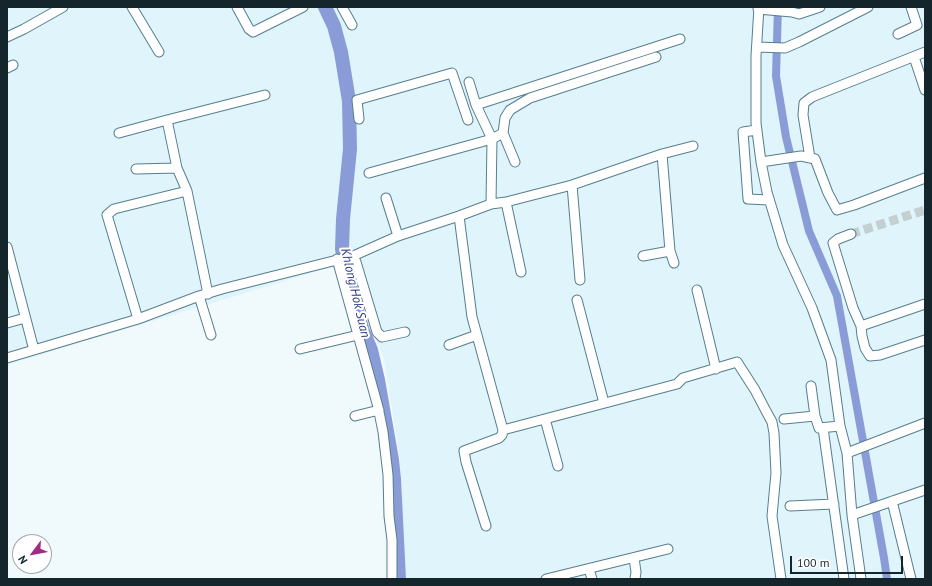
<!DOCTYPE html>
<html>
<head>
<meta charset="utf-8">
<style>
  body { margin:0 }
  #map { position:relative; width:932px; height:586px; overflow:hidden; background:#f0f9fc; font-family:"PT Sans",sans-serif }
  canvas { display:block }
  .frame { position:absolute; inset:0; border:8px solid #14252b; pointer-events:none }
  .north { position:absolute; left:12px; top:534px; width:40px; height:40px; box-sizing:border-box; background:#fff; border:1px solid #a1a8aa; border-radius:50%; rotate:238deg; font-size:11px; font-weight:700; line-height:16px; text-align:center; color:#14252b }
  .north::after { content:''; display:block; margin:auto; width:14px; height:18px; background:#a12a83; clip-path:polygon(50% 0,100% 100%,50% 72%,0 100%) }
  .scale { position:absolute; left:790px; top:556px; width:113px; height:18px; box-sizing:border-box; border:2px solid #14252b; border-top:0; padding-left:5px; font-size:12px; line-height:14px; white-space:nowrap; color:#14252b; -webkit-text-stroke:3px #fff; paint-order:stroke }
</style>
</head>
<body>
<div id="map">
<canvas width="932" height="586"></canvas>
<div class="frame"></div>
<div class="north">N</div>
<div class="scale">100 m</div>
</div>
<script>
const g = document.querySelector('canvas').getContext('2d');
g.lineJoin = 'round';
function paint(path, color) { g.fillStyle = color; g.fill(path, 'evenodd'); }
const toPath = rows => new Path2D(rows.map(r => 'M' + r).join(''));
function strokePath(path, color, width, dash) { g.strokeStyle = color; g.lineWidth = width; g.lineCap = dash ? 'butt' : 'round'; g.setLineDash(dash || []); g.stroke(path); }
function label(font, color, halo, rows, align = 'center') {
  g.font = font + ' "PT Sans",sans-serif'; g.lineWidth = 4; g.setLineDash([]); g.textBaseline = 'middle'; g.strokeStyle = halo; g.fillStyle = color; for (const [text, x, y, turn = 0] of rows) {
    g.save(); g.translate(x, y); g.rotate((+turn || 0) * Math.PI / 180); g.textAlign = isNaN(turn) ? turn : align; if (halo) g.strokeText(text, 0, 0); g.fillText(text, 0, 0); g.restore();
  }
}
const built = toPath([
  [7,7,925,7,925,579,405,579,400,460,384,359,370,322,351,261,7,365]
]);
const canal = toPath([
  [778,7,776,76,786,137,809,231,837,296,884,558,887,579]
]);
const river = toPath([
  [325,7,334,26,341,52,349,101,350,149,343,219,342,249,346,270,355,305,363,331,371,350,378,380,392,460,394,479,399,579]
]);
const minorTunnel = toPath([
  [851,234,925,210]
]);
const minor = toPath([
  [132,7,159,52],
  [237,7,249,29,253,32,303,7],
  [342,7,352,25],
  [759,7,756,56,756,123,761,162,767,192,783,245,812,308,831,360,840,426,847,453,852,515,861,579],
  [758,9,792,12,799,14,820,7],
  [898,34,917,25,911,7],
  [7,37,24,29,63,7],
  [757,47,785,48,799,42,868,7],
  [914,57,925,90],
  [7,68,13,65],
  [469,82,476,105,492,139,491,204],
  [476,105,680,39],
  [359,119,357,100,452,73,468,120],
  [757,130,743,132,748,199,769,200],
  [119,133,167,120],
  [503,133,515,162],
  [662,154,670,251,674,263],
  [810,158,803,115,804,103,812,97,925,52],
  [761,162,801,156,815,159,828,193,837,210,854,205,925,178],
  [136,169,177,168],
  [369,173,492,139,503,133,505,118,510,110,530,98,656,57],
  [572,185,580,280],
  [386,198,398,236],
  [506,202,521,272],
  [459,216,472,317,503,430,502,435,499,438,464,451,466,462,486,526],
  [851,234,838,239,833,243,853,308,861,326,862,336,865,348,870,356,880,355,925,340],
  [7,247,34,350],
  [353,256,356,262,377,332,382,337,405,332],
  [643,256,670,251],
  [337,259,378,407,383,432,388,475,389,516,392,540,392,579],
  [697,290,716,369],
  [208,294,187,191,177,168,167,120,265,95],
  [199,296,211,335],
  [577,300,604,403],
  [138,319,107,215,114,209,187,191],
  [7,323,25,318],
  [861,326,925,304],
  [449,345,477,335],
  [300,349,358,335],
  [7,358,138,319,199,296,222,289,353,256,398,236,459,216,491,204,506,202,572,185,662,154,693,146],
  [811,386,815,416,819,428,840,426],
  [355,416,379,410],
  [545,419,558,466],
  [784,419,815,416],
  [823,428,844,579],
  [503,430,677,384,683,378,737,362,755,390,766,411,772,422,774,433,776,473,772,516,781,579],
  [847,453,925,423],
  [892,501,911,579],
  [790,506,834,504],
  [852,515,925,490],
  [634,558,636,572,635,579],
  [589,569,592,579],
  [546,579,668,549]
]);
const waterNames = [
  ["Khlong Hok Suan",355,293,77]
];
paint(built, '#e0f4fc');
strokePath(canal, '#8a9cd7', 8);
strokePath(river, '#8a9cd7', 14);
strokePath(minorTunnel, '#c4cfd2', 9, [9, 4.5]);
strokePath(minor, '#567e8d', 11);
strokePath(minor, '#fff', 9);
label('italic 13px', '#2e3d84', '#fff', waterNames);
</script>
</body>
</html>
